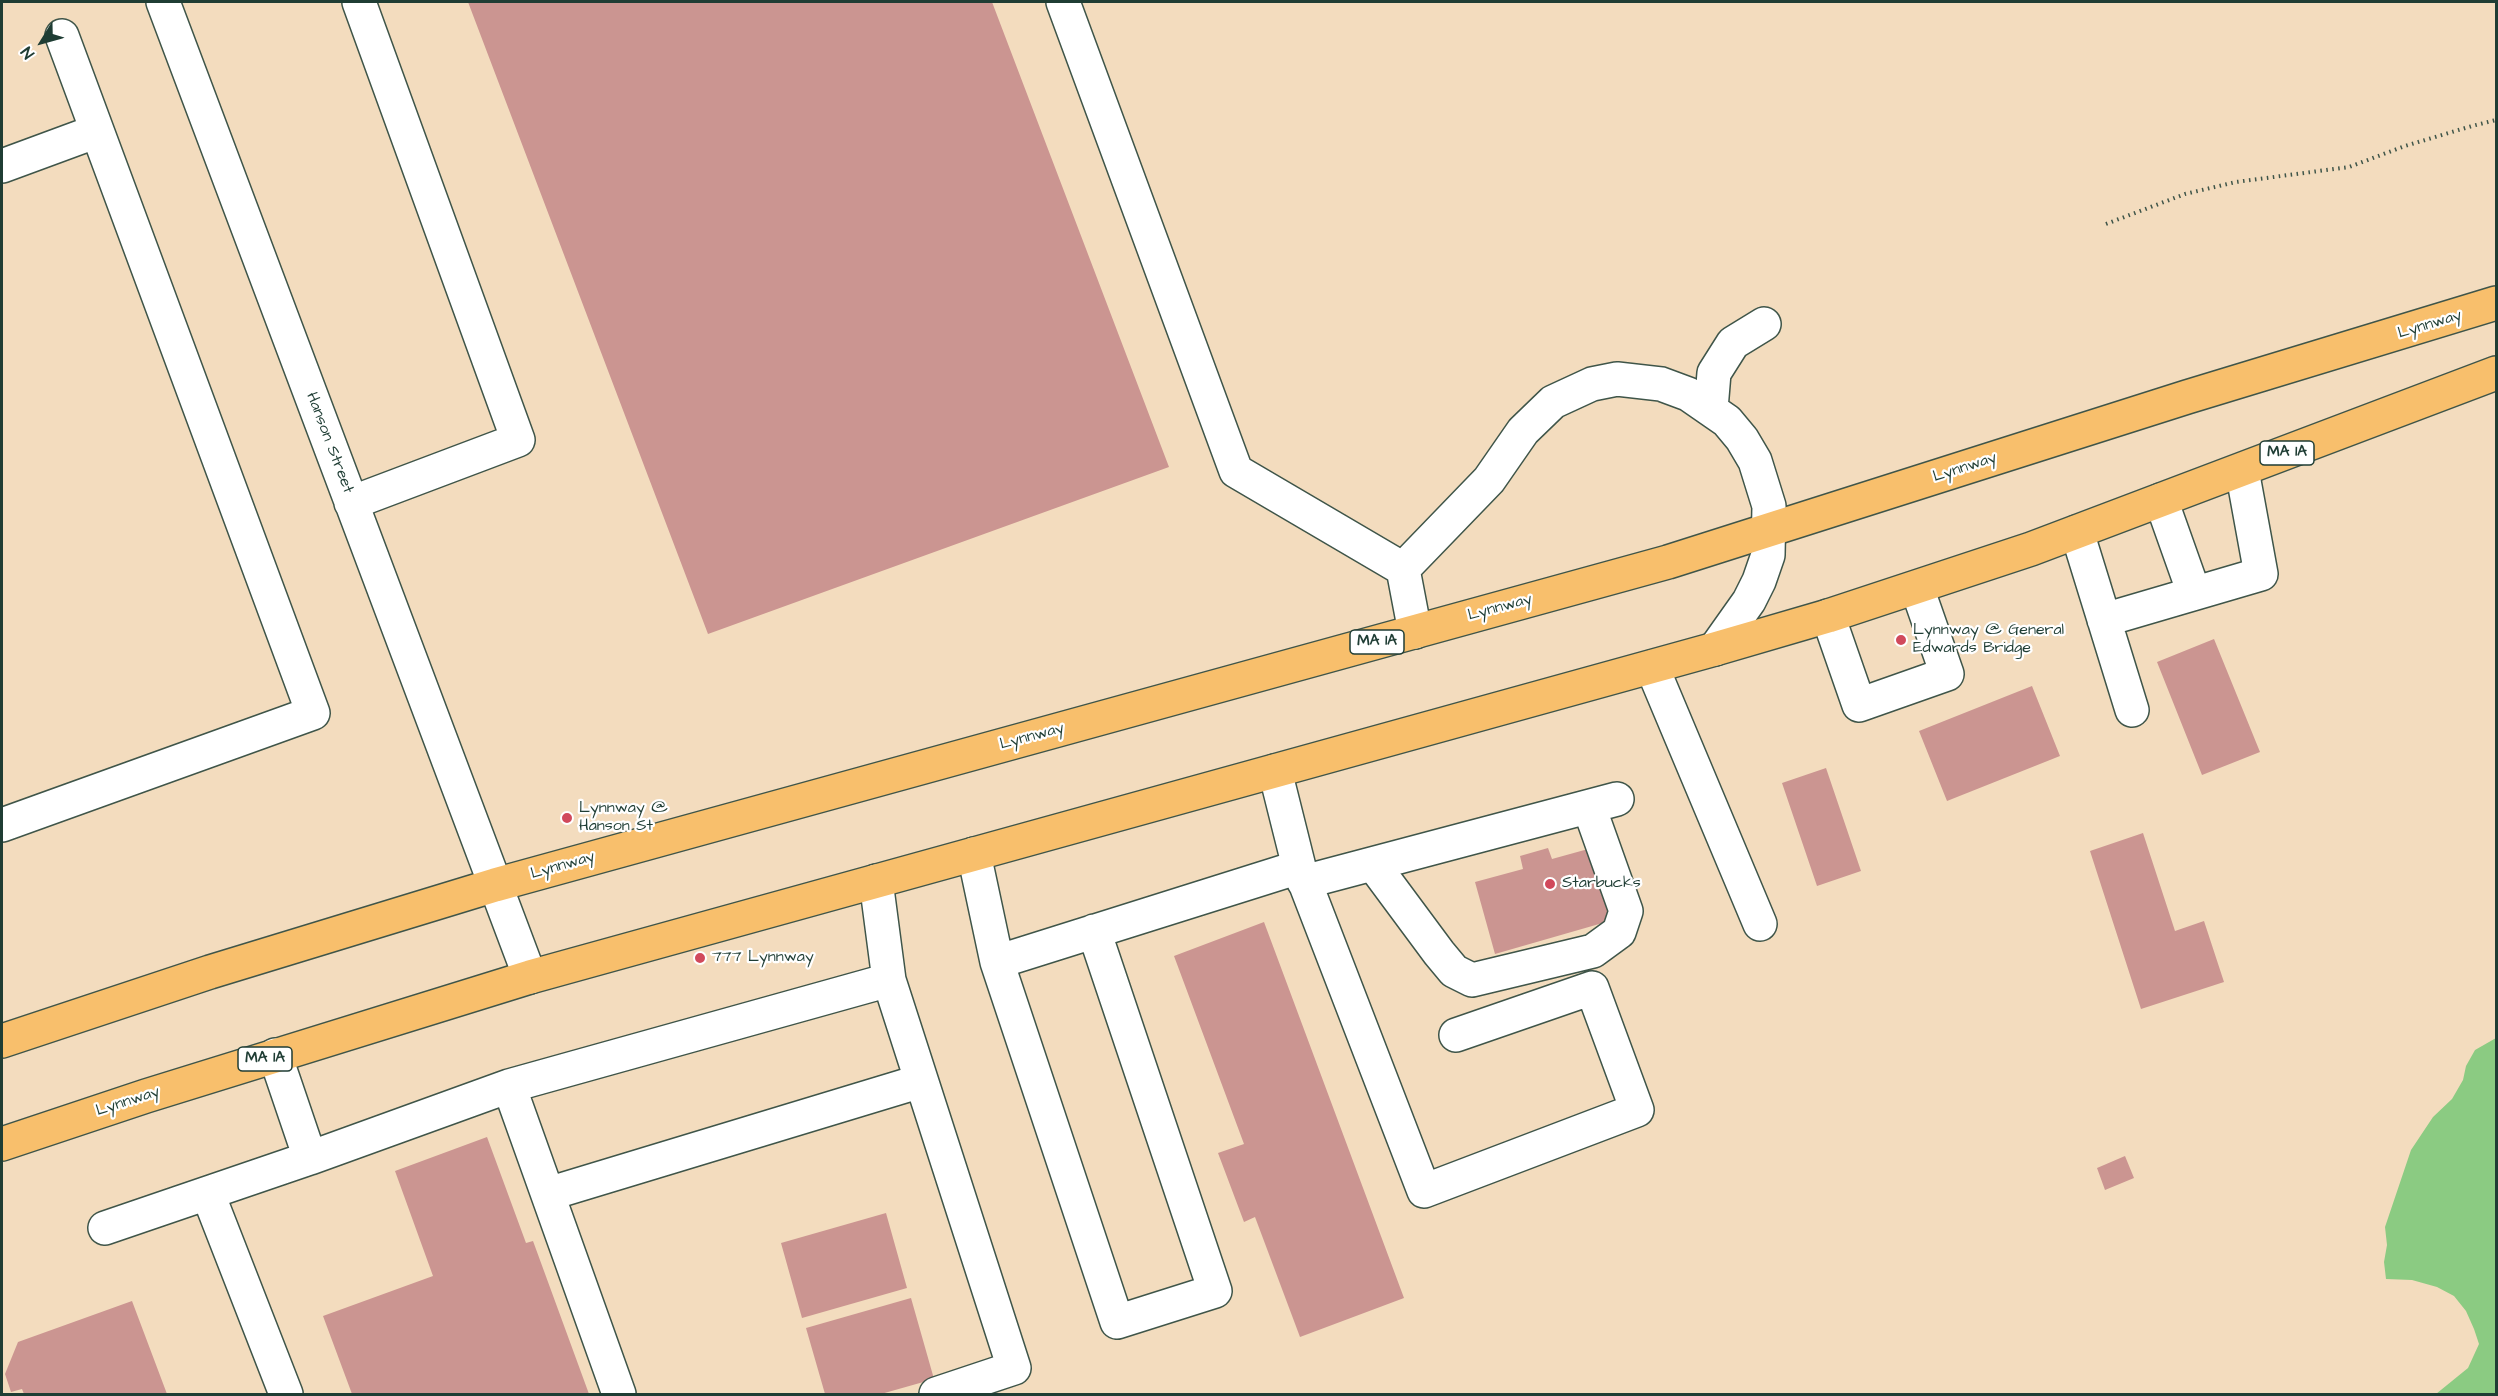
<!DOCTYPE html>
<html>
<head>
<meta charset="utf-8">
<style>
  body { margin:0 }
  #map { position:relative; width:2498px; height:1396px; overflow:hidden; background:#f3dcbe; font-family:"Architects Daughter",sans-serif }
  canvas { display:block }
  .frame { position:absolute; inset:0; border:3px solid #1f3d34; pointer-events:none }
  .north { position:absolute; left:12px; top:12px; width:60px; height:60px; -webkit-text-stroke:4px #fff; paint-order:stroke; rotate:233deg; font-size:16px; font-weight:700; line-height:24px; text-align:center; color:#1f3d34 }
  .north::after { content:''; display:block; margin:auto; width:21px; height:27px; background:#1f3d34; clip-path:polygon(50% 0,100% 100%,50% 72%,0 100%) }
</style>
</head>
<body>
<div id="map">
<canvas width="2498" height="1396"></canvas>
<div class="frame"></div>
<div class="north">N</div>
</div>
<script>
const g = document.querySelector('canvas').getContext('2d');
g.lineJoin = 'round';
function paint(path, color) { g.fillStyle = color; g.fill(path, 'evenodd'); }
const toPath = rows => new Path2D(rows.map(r => 'M' + r).join(''));
function strokePath(path, color, width, dash) { g.strokeStyle = color; g.lineWidth = width; g.lineCap = dash ? 'butt' : 'round'; g.setLineDash(dash || []); g.stroke(path); }
function label(font, color, halo, rows, align = 'center') {
  g.font = font + ' "Architects Daughter",sans-serif'; g.lineWidth = 4.5; g.setLineDash([]); g.textBaseline = 'middle'; g.strokeStyle = halo; g.fillStyle = color; for (const [text, x, y, turn = 0] of rows) {
    g.save(); g.translate(x, y); g.rotate((+turn || 0) * Math.PI / 180); g.textAlign = isNaN(turn) ? turn : align; if (halo) g.strokeText(text, 0, 0); g.fillText(text, 0, 0); g.restore();
  }
}
const green = toPath([
  [2496,1038,2496,1394,2436,1394,2468,1368,2479,1344,2474,1329,2466,1311,2454,1296,2437,1287,2412,1280,2386,1279,2384,1262,2387,1245,2385,1227,2411,1150,2433,1117,2452,1099,2463,1080,2466,1066,2475,1050]
]);
const building = toPath([
  [468,2,992,2,1169,467,708,634],
  [2214,639,2260,752,2202,775,2157,662],
  [2032,686,2060,756,1947,801,1919,731],
  [1826,768,1861,871,1817,886,1782,783],
  [2143,833,2175,931,2204,921,2224,982,2141,1009,2090,851],
  [1599,846,1620,918,1495,954,1475,882,1523,869,1520,856,1548,848,1552,859],
  [1264,922,1404,1298,1300,1337,1255,1217,1244,1222,1218,1153,1244,1144,1174,956],
  [487,1137,526,1243,533,1241,589,1394,352,1394,323,1316,433,1276,395,1171],
  [2125,1156,2134,1178,2105,1190,2097,1168],
  [886,1213,907,1288,802,1318,781,1243],
  [911,1298,934,1379,881,1394,825,1394,806,1328],
  [132,1301,167,1394,24,1394,22,1389,11,1392,5,1374,18,1342]
]);
const path = toPath([
  [2106,224,2185,194,2236,182,2349,167,2405,146,2472,126,2496,120]
]);
const minor = toPath([
  [163,2,530,977],
  [1063,2,1236,471,1403,569,1415,632],
  [2,166,97,131],
  [1711,409,1714,373,1733,343,1764,324],
  [2161,500,2194,593],
  [351,503,518,440,359,2],
  [2077,532,2132,710],
  [1403,569,1489,480,1523,431,1553,402,1592,384,1617,379,1661,384,1688,394,1727,421,1742,439,1755,461,1769,506,1768,555,1759,581,1749,601,1715,649],
  [1828,616,1859,705,1947,674,1917,588],
  [2104,620,2261,574,2242,470],
  [1652,667,1760,924],
  [2,825,313,713,62,36],
  [974,854,997,962,1299,867,1275,771],
  [1373,864,1439,953,1454,971,1472,980,1593,951,1619,932,1626,911,1589,807],
  [1299,867,1424,1191,1637,1110,1592,988,1456,1035],
  [876,881,889,980,1014,1368,936,1394],
  [1304,882,1617,799],
  [997,962,1117,1322,1215,1291,1094,931],
  [509,1086,619,1394],
  [310,1158,509,1086,889,980],
  [208,1194,286,1394],
  [548,1194,921,1081],
  [105,1228,310,1158,275,1055]
]);
const highway = toPath([
  [2,1041,210,972,495,885,1668,562,2187,397,2496,303],
  [2,1144,146,1096,530,977,1715,649,1828,616,2031,549,2496,373]
]);
const markers = [
  [1901,640,6,"#d1495b"],
  [567,818,6,"#d1495b"],
  [1550,884,6,"#d1495b"],
  [700,958,6,"#d1495b"]
];
const shields = [
  [2287,453,54],
  [1377,642,54],
  [265,1059,54]
];
const shieldNames = [
  ["MA 1A",2287,453],
  ["MA 1A",1377,642],
  ["MA 1A",265,1059]
];
const streetNames = [
  ["Lynnway",2430,325,-17],
  ["Hanson Street",329,443,69],
  ["Lynnway",1965,468,-18],
  ["Lynnway",1500,608,-15],
  ["Lynnway",1032,737,-15],
  ["Lynnway",563,866,-16],
  ["Lynnway",128,1102,-18]
];
const poiNames = [
  ["Lynnway @ General",1913,631],
  ["Edwards Bridge",1913,649],
  ["Lynnway @",579,809],
  ["Hanson St",579,827],
  ["Starbucks",1562,884],
  ["777 Lynnway",712,958]
];
paint(green, '#8bcb82');
paint(building, '#cb9591');
strokePath(minor, '#3f5549', 36);
strokePath(highway, '#3f5549', 36);
strokePath(path, '#3f5549', 4, [1.5, 4.5]);
strokePath(minor, '#fff', 33);
strokePath(highway, '#f8bf6c', 33);
for (const [x, y, r, color] of markers) { const dot = new Path2D(); dot.arc(x, y, r, 0, 2 * Math.PI); g.fillStyle = color; g.fill(dot); strokePath(dot, '#fff', 2); }
for (const [x, y, w] of shields) { const box = new Path2D(); box.roundRect(x - w / 2, y - 12, w, 24, 4.5); g.fillStyle = '#fff'; g.fill(box); strokePath(box, '#1f3d34', 1.5); }
label('bold 15px', '#1f3d34', null, shieldNames);
label('16px', '#1f3d34', '#fff', streetNames);
label('16px', '#1f3d34', '#fff', poiNames, 'left');
</script>
</body>
</html>
